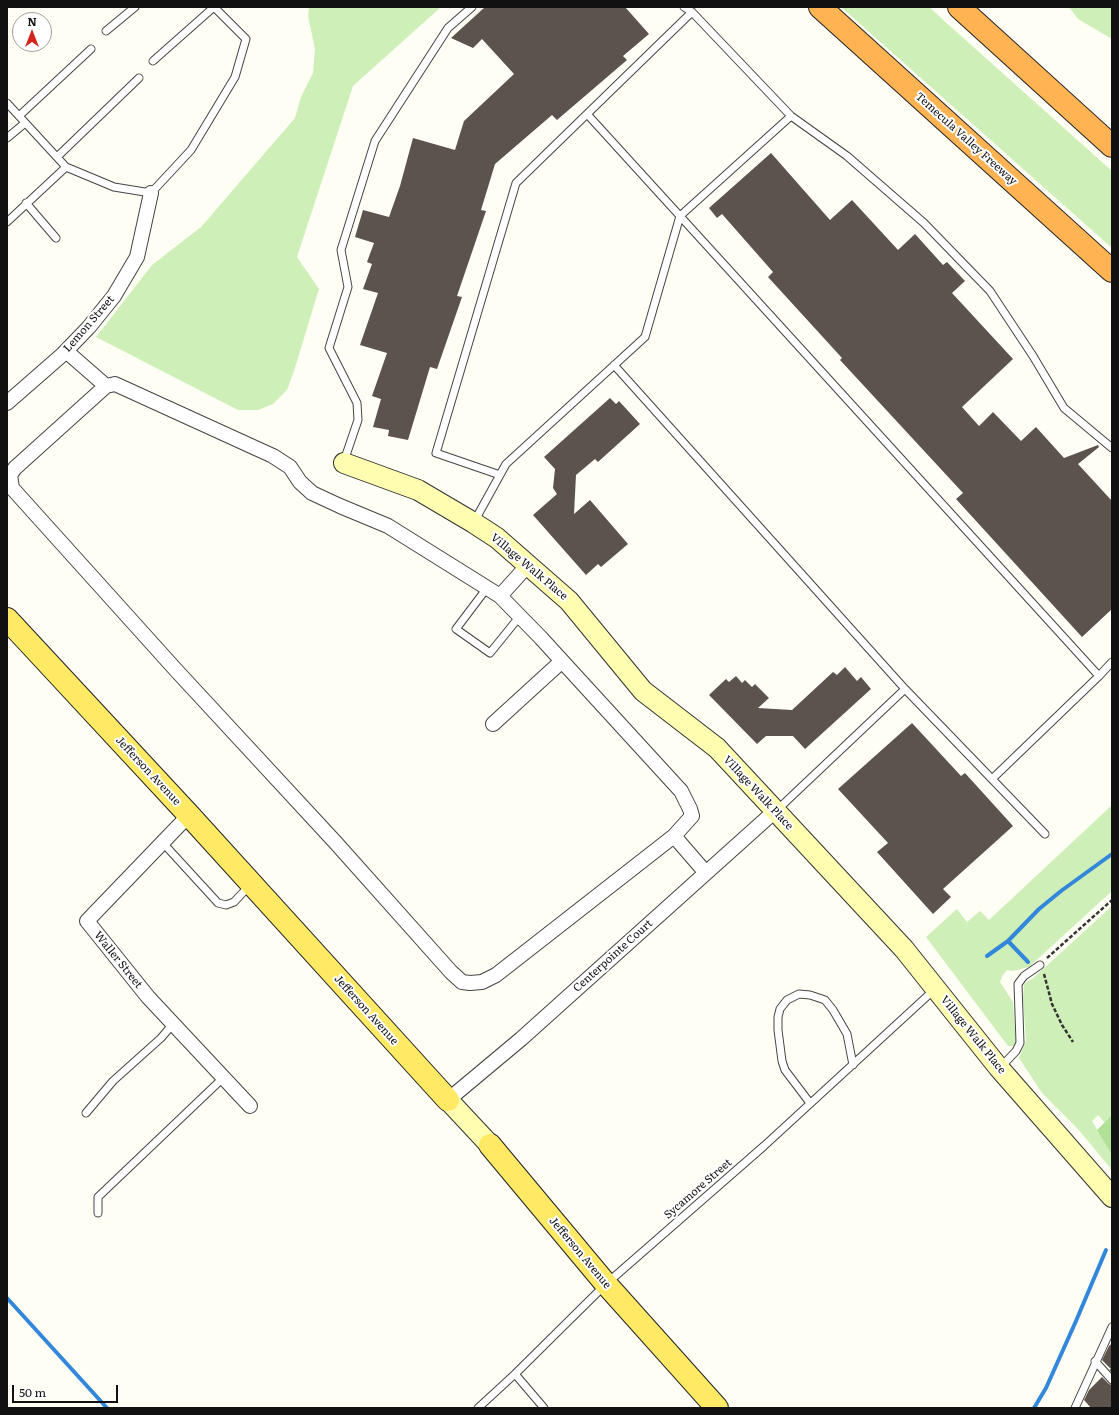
<!DOCTYPE html>
<html>
<head>
<meta charset="utf-8">
<style>
  body { margin:0 }
  #map { position:relative; width:1119px; height:1415px; overflow:hidden; background:#fffef5; font-family:Literata,serif }
  canvas { display:block }
  .frame { position:absolute; inset:0; border:8px solid #111; pointer-events:none }
  .north { position:absolute; left:12px; top:12px; width:40px; height:40px; box-sizing:border-box; background:#fff; border:1px solid #a0a0a0; border-radius:50%; rotate:0deg; font-size:11px; font-weight:700; line-height:16px; text-align:center; color:#111 }
  .north::after { content:''; display:block; margin:auto; width:14px; height:18px; background:#d12319; clip-path:polygon(50% 0,100% 100%,50% 72%,0 100%) }
  .scale { position:absolute; left:12px; top:1385px; width:106px; height:18px; box-sizing:border-box; border:2px solid #111; border-top:0; padding-left:5px; font-size:12px; line-height:14px; white-space:nowrap; color:#111; -webkit-text-stroke:3px #fff; paint-order:stroke }
</style>
</head>
<body>
<div id="map">
<canvas width="1119" height="1415"></canvas>
<div class="frame"></div>
<div class="north">N</div>
<div class="scale">50 m</div>
</div>
<script>
const g = document.querySelector('canvas').getContext('2d');
g.lineJoin = 'round';
function paint(path, color) { g.fillStyle = color; g.fill(path, 'evenodd'); }
const toPath = rows => new Path2D(rows.map(r => 'M' + r).join(''));
function strokePath(path, color, width, dash) { g.strokeStyle = color; g.lineWidth = width; g.lineCap = dash ? 'butt' : 'round'; g.setLineDash(dash || []); g.stroke(path); }
function label(font, color, halo, rows, align = 'center') {
  g.font = font + ' Literata,serif'; g.lineWidth = 4; g.setLineDash([]); g.textBaseline = 'middle'; g.strokeStyle = halo; g.fillStyle = color; for (const [text, x, y, turn = 0] of rows) {
    g.save(); g.translate(x, y); g.rotate((+turn || 0) * Math.PI / 180); g.textAlign = isNaN(turn) ? turn : align; if (halo) g.strokeText(text, 0, 0); g.fillText(text, 0, 0); g.restore();
  }
}
const green = toPath([
  [309,7,441,7,353,86,297,257,319,289,294,371,287,390,273,404,258,410,238,410,96,337,152,265,201,227,295,118,301,97,313,73,315,49,308,16],
  [841,7,929,7,960,35,1112,171,1112,248],
  [1069,7,1112,7,1112,39,1078,19],
  [1112,805,1112,891,1029,967,1013,971,1007,970,1003,975,1000,982,1013,1002,1016,1042,1013,1046,1008,1046,926,937,957,909,967,922,980,911,989,920],
  [1112,906,1112,1115,1105,1123,1098,1115,1092,1121,1112,1155,1112,1170,1077,1128,1042,1093,1019,1058,1026,1041,1023,998,1024,984,1032,979]
]);
const forest = toPath([
  [1112,1115,1112,1155,1097,1130]
]);
const stream = toPath([
  [1008,941,1028,962],
  [987,956,1008,941,1039,909,1061,891,1112,854],
  [7,1298,107,1408],
  [1034,1408,1046,1388,1076,1321,1106,1250]
]);
const building = toPath([
  [485,7,625,7,649,34,623,56,627,60,557,120,552,115,495,164,481,210,486,211,457,296,462,297,437,369,430,367,408,440,388,436,389,430,373,427,381,399,372,396,387,353,360,345,378,293,363,289,372,264,367,262,374,243,355,237,363,210,389,217,400,186,413,138,455,150,464,121,514,74,482,39,473,48,451,38],
  [771,153,830,220,852,200,898,250,915,234,943,265,947,262,965,281,952,293,1013,359,962,407,979,426,993,412,1021,441,1036,427,1064,458,1098,445,1099,447,1078,464,1112,501,1112,609,1082,637,956,499,963,493,840,360,842,358,768,277,773,272,722,214,717,218,709,208],
  [610,398,616,404,619,401,640,424,598,462,595,459,576,475,574,514,590,500,628,544,601,567,598,564,586,575,533,515,557,494,553,488,555,469,544,457],
  [845,667,857,681,861,677,871,689,805,749,793,736,766,736,757,744,709,695,726,679,729,682,736,676,742,683,745,680,752,687,755,684,769,698,758,708,792,710,833,672,837,675],
  [912,723,961,776,965,773,1013,826,943,889,951,897,933,914,877,852,888,843,838,789],
  [1112,1343,1112,1372,1109,1370,1111,1369,1102,1360,1109,1346],
  [1102,1377,1109,1384,1112,1385,1112,1408,1091,1408,1084,1400,1089,1390]
]);
const path = toPath([
  [1047,958,1112,900],
  [1044,974,1052,1004,1062,1025,1073,1042]
]);
const lane = toPath([
  [684,7,692,12,791,116,847,156,924,223,990,291,1033,356,1064,408,1112,448],
  [106,31,135,7],
  [153,61,214,7],
  [7,103,66,167,114,187,151,193,191,150,235,77,246,39,214,7],
  [587,114,1099,676,992,779],
  [19,116,91,49],
  [7,138,25,123],
  [57,157,139,78],
  [26,203,56,238],
  [7,222,66,167],
  [614,365,905,689,1045,834],
  [344,461,358,420,357,403,329,348,348,287,341,250,375,141,448,28,472,7],
  [500,475,436,453,516,183,692,12],
  [474,522,506,464,645,337,680,216,791,116],
  [487,588,456,629,490,653,520,616],
  [1099,676,1112,662],
  [776,811,905,689],
  [163,843,218,903,226,905,234,902,250,885],
  [1000,1068,1016,1051,1020,1043,1018,984,1024,976,1040,965],
  [810,1103,785,1070,782,1061,778,1030,778,1017,780,1009,787,1000,799,994,810,995,825,1000,833,1010,847,1034,853,1065],
  [86,1113,113,1081,161,1038,173,1024],
  [98,1213,98,1197,223,1078],
  [1095,1361,1112,1380],
  [515,1374,544,1408],
  [478,1408,515,1374,606,1284,764,1146,935,989],
  [1075,1408,1112,1327]
]);
const street = toPath([
  [66,351,106,386],
  [7,403,62,355,89,327,114,296,137,257,151,193],
  [500,596,528,565],
  [562,661,541,638,500,596,388,526,340,506,312,493,300,482,290,467,273,456,115,384,106,386,15,468,10,475,12,488,175,669,336,843,451,972,462,982,470,983,482,982,496,975,674,836],
  [493,724,562,661,681,791,690,809,692,816,674,836,706,873],
  [189,815,87,921,148,997,250,1106],
  [448,1100,521,1039,775,811]
]);
const secondary = toPath([
  [344,463,418,490,474,523,497,538,569,601,643,691,717,748,904,949,999,1068,1112,1197],
  [448,1100,490,1145]
]);
const primary = toPath([
  [7,619,189,815,448,1100],
  [490,1145,606,1284,717,1408]
]);
const highway = toPath([
  [820,7,1112,271],
  [959,7,1112,146]
]);
const streetNames = [
  ["Temecula Valley Freeway",966,139,42],
  ["Lemon Street",89,324,-49],
  ["Village Walk Place",529,567,40],
  ["Jefferson Avenue",148,771,47],
  ["Village Walk Place",758,793,47],
  ["Centerpointe Court",613,956,-42],
  ["Waller Street",118,960,51],
  ["Jefferson Avenue",366,1010,48],
  ["Village Walk Place",973,1035,51],
  ["Sycamore Street",698,1189,-41],
  ["Jefferson Avenue",580,1253,50]
];
paint(green, '#cfefb9');
paint(forest, '#b1e196');
strokePath(stream, '#3387db', 4);
paint(building, '#5b534c');
strokePath(lane, '#444', 9);
strokePath(street, '#444', 16);
strokePath(secondary, '#333', 22);
strokePath(primary, '#222', 24);
strokePath(highway, '#222', 24);
strokePath(path, '#333', 2.5, [4, 2]);
strokePath(lane, '#fff', 7);
strokePath(street, '#fff', 14);
strokePath(secondary, '#fffeb0', 20);
strokePath(primary, '#ffe965', 22);
strokePath(highway, '#ffb353', 22);
label('11px', '#111', '#fff', streetNames);
</script>
</body>
</html>
